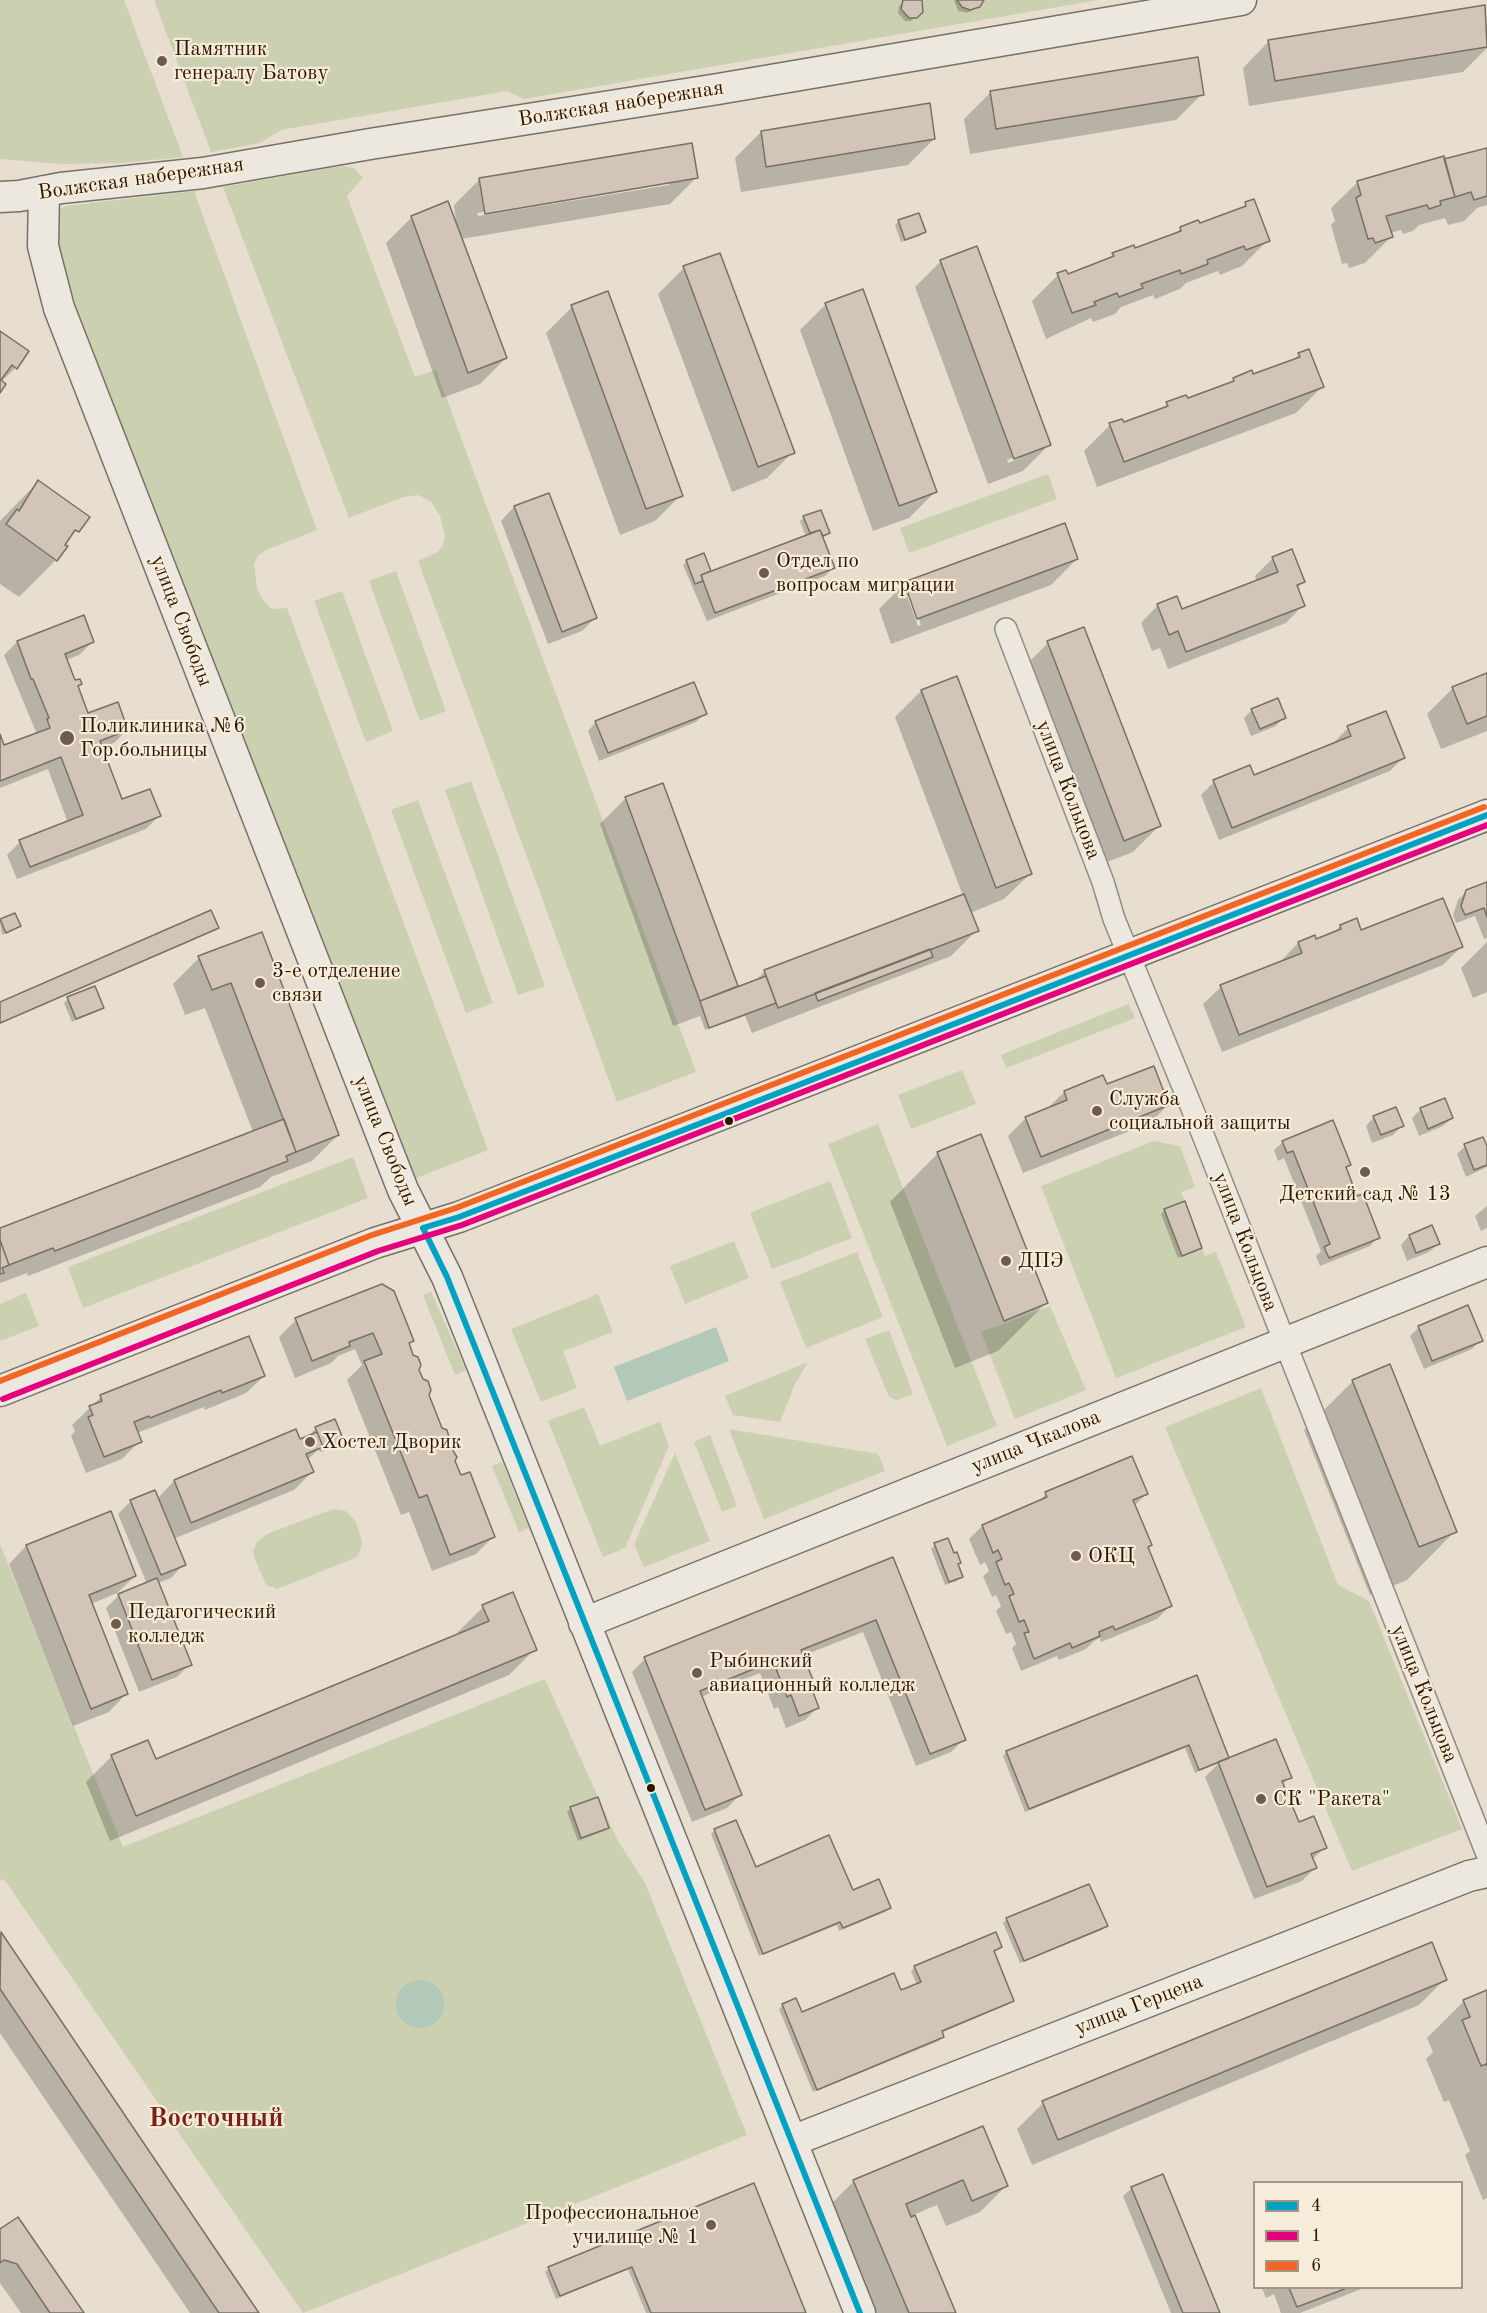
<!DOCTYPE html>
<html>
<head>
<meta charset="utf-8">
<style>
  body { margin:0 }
  #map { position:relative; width:1487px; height:2313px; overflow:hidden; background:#e7decf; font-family:"Old Standard TT",serif }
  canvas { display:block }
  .legend { position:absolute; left:1253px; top:2181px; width:210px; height:108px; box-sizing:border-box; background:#f6ecd9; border:2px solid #a59683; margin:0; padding:8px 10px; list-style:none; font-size:18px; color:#2b1602 }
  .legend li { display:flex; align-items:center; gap:12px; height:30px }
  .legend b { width:30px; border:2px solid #a59683 }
</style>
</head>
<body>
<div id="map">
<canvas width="1487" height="2313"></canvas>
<ul class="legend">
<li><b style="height:8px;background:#02a2c4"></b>4</li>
<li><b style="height:8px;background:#e5007d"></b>1</li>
<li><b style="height:8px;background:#f26522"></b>6</li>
</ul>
</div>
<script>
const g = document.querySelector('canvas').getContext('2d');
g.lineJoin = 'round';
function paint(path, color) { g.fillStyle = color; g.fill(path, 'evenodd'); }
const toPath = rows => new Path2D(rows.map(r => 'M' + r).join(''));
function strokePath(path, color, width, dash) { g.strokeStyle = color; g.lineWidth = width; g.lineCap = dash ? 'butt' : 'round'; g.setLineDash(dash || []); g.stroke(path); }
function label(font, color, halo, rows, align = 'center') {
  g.font = font + ' "Old Standard TT",serif'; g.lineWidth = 4.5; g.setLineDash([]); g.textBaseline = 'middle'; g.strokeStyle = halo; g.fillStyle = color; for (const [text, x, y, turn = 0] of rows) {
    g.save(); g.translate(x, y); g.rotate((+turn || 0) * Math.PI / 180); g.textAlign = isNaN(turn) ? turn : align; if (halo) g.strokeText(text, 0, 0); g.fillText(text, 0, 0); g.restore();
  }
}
const green = toPath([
  [0,0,124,0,183,157,122,163,62,164,0,159],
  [154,0,1098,0,524,99,507,91,281,130,260,143,211,152],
  [343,166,354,168,363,178,347,196,415,377,436,370,696,1072,617,1102,418,561,438,552,443,545,445,535,440,516,431,502,418,495,403,497,349,518,223,187],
  [194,191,317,530,266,550,258,556,254,564,257,588,263,600,272,609,287,608,488,1150,414,1179,56,265,55,216,59,210,66,206],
  [1048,474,1057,499,909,553,900,528],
  [396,571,446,711,420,721,369,581],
  [342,591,393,731,366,742,314,601],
  [471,781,545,986,518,995,445,790],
  [418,800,493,1003,466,1013,391,810],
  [1129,1004,1135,1018,1006,1068,1001,1055],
  [962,1070,976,1104,911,1129,898,1095],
  [878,1124,997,1426,947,1446,828,1144],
  [1154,1141,1180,1146,1195,1187,1181,1192,1185,1201,1182,1255,1202,1248,1205,1256,1216,1252,1246,1327,1116,1378,1041,1186],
  [353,1157,368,1198,83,1308,68,1267],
  [830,1181,852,1238,772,1269,750,1213],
  [734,1241,749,1278,685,1304,670,1266],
  [857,1252,883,1317,806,1348,780,1282],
  [431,1292,466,1370,455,1375,423,1295],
  [26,1293,39,1326,0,1341,0,1304],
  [598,1294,613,1332,563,1351,577,1388,541,1402,511,1329],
  [1050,1306,1086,1390,1015,1419,981,1332],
  [889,1330,913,1394,897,1400,889,1397,865,1339],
  [808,1362,795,1384,780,1422,733,1415,725,1396],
  [1261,1388,1338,1585,1369,1601,1462,1829,1352,1871,1165,1427],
  [584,1407,600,1446,660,1422,669,1446,625,1548,603,1557,548,1421],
  [729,1429,878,1454,885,1471,764,1519],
  [710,1435,737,1506,722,1512,694,1442],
  [675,1453,710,1541,644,1567,634,1544],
  [502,1462,529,1528,519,1532,492,1466],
  [333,1509,346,1511,356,1522,362,1542,360,1551,357,1557,285,1586,277,1589,266,1585,255,1559,253,1551,257,1542,267,1534],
  [0,1544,123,1847,545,1679,617,1839,645,1883,747,2135,303,2313,8,1885,3,1879,0,1881]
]);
const water = toPath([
  [716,1327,729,1361,627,1401,614,1367],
  '396 2004a24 24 0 1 1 48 0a24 24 0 1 1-48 0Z'
]);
const shadow = toPath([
  [905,0,919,0,922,4,922,11,911,21,905,21,898,13,899,6],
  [954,0,981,0,976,8,967,13,958,11],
  [1484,7,1487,48,1463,72,1249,106,1243,68,1269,41],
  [990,93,1202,94,1176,120,970,154,964,119],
  [761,132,934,139,908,165,741,192,735,158],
  [1487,150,1487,205,1477,208,1464,221,1448,225,1445,218,1419,225,1413,231,1403,234,1401,230,1390,233,1391,237,1365,263,1349,268,1347,263,1342,264,1331,225,1335,221,1331,208,1358,182],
  [696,178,670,204,461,239,506,358,480,384,442,398,386,243,412,217,456,222,454,205,480,179],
  [669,182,669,185,478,216,477,213],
  [1246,204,1268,240,1242,266,1220,275,1218,271,1186,283,1180,289,1155,299,1153,295,1121,307,1115,314,1093,322,1091,318,1046,339,1032,301,1058,275,1067,276,1108,260,1113,255,1134,250,1174,235,1181,228,1199,225,1240,210],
  [899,221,924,232,920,236,901,242,895,225],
  [941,261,1049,445,1023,471,988,484,915,287],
  [1020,455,1020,458,1008,463,1007,460],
  [684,268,793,452,767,478,732,492,658,294],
  [826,304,935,492,909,518,873,531,800,330],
  [572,307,681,495,655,521,620,535,546,333],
  [0,333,15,368,1,382,0,390],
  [1299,354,1322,387,1296,413,1097,487,1084,451,1110,425,1123,424,1161,410,1167,404,1187,400,1227,386,1234,379,1252,376,1292,361],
  [38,482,88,517,64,545,66,547,56,560,19,597,0,584,0,521],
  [548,495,595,618,582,631,548,644,501,521,514,507],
  [804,518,828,533,822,538,833,568,825,576,707,621,683,565,687,562,704,555,710,573,806,537,800,521],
  [1273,558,1303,582,1297,588,1303,605,1286,623,1168,669,1160,648,1152,651,1141,623,1158,605,1181,611,1257,582,1255,576],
  [1077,559,1051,585,891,644,879,609,905,583],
  [907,596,910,596,921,625,918,626],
  [83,617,92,642,79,655,66,660,75,682,80,684,77,688,87,715,127,730,114,743,101,748,122,801,159,816,146,829,17,879,7,855,20,842,68,823,48,769,0,788,0,738,4,747,35,735,36,732,4,655,17,642],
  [1048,643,1159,826,1133,852,1097,866,1022,669],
  [1487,675,1487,731,1441,749,1427,714,1453,688],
  [956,678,1031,873,1004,899,970,913,977,930,951,956,752,1033,745,1016,705,1030,700,1016,673,1026,600,824,626,798,736,986,732,990,754,982,764,972,963,896,895,717,921,691],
  [1252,710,1284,717,1276,726,1251,736,1244,718],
  [705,714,696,722,599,761,588,731,596,722],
  [1348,728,1403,758,1390,771,1219,840,1201,795,1214,782,1249,767,1253,777,1336,744,1335,741],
  [1487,884,1487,938,1484,939,1475,916,1456,923,1453,915,1458,900,1467,891],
  [14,915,19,926,2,935,0,921],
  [1340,926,1360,932,1461,947,1443,965,1222,1052,1203,1004,1221,987,1282,963,1281,961,1298,943,1316,941,1332,934],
  [217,927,214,931,0,1024,0,1004],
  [261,934,338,1135,312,1161,271,1177,260,1187,28,1276,27,1273,0,1283,0,1229,253,1132,205,1008,185,1015,173,984,199,958],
  [1487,942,1487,992,1473,998,1461,968],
  [68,999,102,1007,98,1011,72,1022,64,1003],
  [1106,1086,1168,1105,1150,1123,1023,1173,1008,1136,1026,1118,1047,1109,1064,1092],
  [1445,1100,1452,1118,1443,1126,1419,1136,1412,1118,1420,1110],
  [1374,1117,1402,1126,1393,1135,1372,1143,1366,1126],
  [1283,1142,1349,1165,1345,1169,1356,1197,1378,1237,1370,1246,1320,1266,1316,1256,1321,1251,1284,1158,1278,1161,1274,1150],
  [1465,1146,1487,1150,1487,1167,1466,1177,1457,1154],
  [938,1153,1046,1303,998,1351,955,1368,890,1202],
  [1487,1206,1487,1228,1481,1231,1475,1216],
  [1165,1210,1201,1247,1197,1251,1178,1258,1161,1214],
  [1431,1227,1438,1244,1429,1252,1407,1261,1401,1245,1409,1236],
  [381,1286,412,1340,408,1345,460,1477,494,1536,476,1554,432,1571,409,1512,401,1515,347,1380,362,1365,355,1349,338,1356,331,1363,295,1378,279,1337,296,1320],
  [1419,1327,1481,1340,1472,1349,1424,1369,1410,1336],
  [264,1376,246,1393,205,1410,204,1407,137,1433,140,1441,122,1459,86,1473,71,1436,75,1431,72,1425,101,1397],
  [1353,1381,1455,1531,1407,1580,1370,1595,1304,1430],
  [316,1428,342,1441,339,1445,320,1452,319,1449,307,1460,312,1472,294,1490,173,1539,184,1564,171,1578,158,1583,190,1664,177,1677,139,1692,106,1608,119,1595,147,1584,118,1514,131,1501,157,1499,174,1481,295,1431,299,1441,313,1435,312,1432],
  [1046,1494,1146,1494,1134,1506,1151,1545,1147,1549,1170,1606,1157,1619,1101,1642,1100,1638,1094,1641,1086,1649,1059,1660,1057,1656,1021,1671,1012,1648,1016,1644,1011,1632,1006,1634,996,1611,1001,1606,996,1595,992,1597,983,1576,989,1571,985,1562,980,1565,969,1539,982,1526,1037,1503],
  [110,1513,135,1576,117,1593,91,1604,126,1694,109,1712,73,1726,9,1564,26,1546],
  [935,1545,957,1565,961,1577,957,1581,945,1585,931,1549],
  [892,1559,964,1739,951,1752,916,1766,863,1632,802,1656,814,1685,810,1688,818,1707,805,1720,786,1728,778,1707,774,1709,760,1673,701,1697,740,1795,727,1808,692,1822,632,1672,645,1659],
  [483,1607,535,1649,509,1675,110,1841,86,1782,112,1756,155,1761,458,1636,457,1633],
  [1196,1677,1223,1762,1290,1777,1282,1785,1298,1824,1325,1847,1312,1860,1315,1868,1302,1881,1254,1899,1205,1777,1219,1763,1195,1773,1185,1748,1025,1812,1003,1756,1006,1752],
  [571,1808,607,1827,604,1831,578,1841,567,1812],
  [735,1822,755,1869,852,1892,889,1908,885,1912,839,1931,837,1925,759,1956,711,1834,714,1831],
  [1007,1919,1106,1926,1102,1930,1020,1963,1003,1923],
  [0,1935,1,1934,257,2313,190,2313,0,2033],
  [1000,1947,993,1952,1013,2001,1009,2004,941,2033,942,2037,939,2041,813,2092,779,2009,783,2005,801,2014,900,1992,917,1985,911,1971,915,1967],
  [1445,1979,1419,2005,1032,2165,1017,2129,1043,2103],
  [1487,1992,1487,2198,1483,2200,1465,2155,1470,2151,1449,2100,1444,2102,1426,2059,1433,2052,1427,2038,1464,2001],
  [982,2128,1006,2186,980,2212,946,2226,937,2205,913,2215,954,2313,872,2313,828,2207,854,2181],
  [753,2185,805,2313,646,2313,628,2269,556,2299,545,2272,549,2268],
  [1132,2188,1218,2313,1171,2313,1123,2196],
  [0,2231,82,2313,21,2313,0,2283],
  [1262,2288,1364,2288,1300,2313,1281,2313,1274,2294,1266,2298]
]);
const building = toPath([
  [903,0,922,0,923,12,917,18,909,18,901,9,903,0],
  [957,0,984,0,980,7,970,10,962,7,957,0],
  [1485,5,1487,47,1275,81,1268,40,1485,5],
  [1198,57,1204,95,996,129,990,91,1198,57],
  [930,103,935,139,766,167,761,131,930,103],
  [692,143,698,178,485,214,479,178,692,143],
  [1487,148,1487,196,1474,200,1471,192,1455,197,1444,159,1487,148],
  [1444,156,1455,197,1440,201,1441,205,1429,209,1427,205,1386,216,1393,237,1375,243,1373,238,1368,239,1356,198,1361,195,1357,181,1444,156],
  [1254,199,1270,241,1246,250,1244,246,1207,260,1208,264,1181,274,1180,270,1141,284,1143,288,1119,297,1117,293,1094,302,1096,305,1072,313,1057,273,1066,270,1068,274,1114,256,1112,253,1134,245,1135,248,1181,231,1180,227,1198,220,1200,223,1246,206,1245,202,1254,199],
  [448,201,507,358,468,373,411,216,448,201],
  [919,213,926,232,905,240,898,220,919,213],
  [977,246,1051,445,1014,459,940,260,977,246],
  [720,253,795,453,758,467,683,266,720,253],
  [863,289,937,492,899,506,825,303,863,289],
  [608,291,683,496,646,509,571,305,608,291],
  [0,331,29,351,17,369,12,365,1,380,6,384,0,393,0,331],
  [1309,349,1324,387,1124,462,1109,423,1122,419,1124,422,1168,406,1166,402,1186,395,1188,398,1234,381,1233,378,1252,370,1253,374,1300,357,1298,353,1309,349],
  [38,480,90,517,79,532,75,530,65,545,68,546,57,561,6,524,17,509,19,511,38,480],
  [549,493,597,618,562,632,514,506,549,493],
  [821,510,830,533,823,536,820,530,810,533,803,516,821,510],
  [1065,523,1078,559,917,619,904,582,1065,523],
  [820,530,835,568,715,613,701,575,820,530],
  [1292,549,1305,582,1297,585,1305,606,1186,652,1178,631,1169,635,1157,604,1177,596,1182,609,1278,572,1272,557,1292,549],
  [704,553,711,571,701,575,703,581,695,584,686,560,704,553],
  [84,615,94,642,65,654,75,680,80,679,82,684,78,686,88,713,118,702,128,730,100,741,122,799,150,789,161,816,30,867,19,840,83,815,61,757,0,781,0,734,4,745,50,728,47,719,49,718,33,679,31,679,17,641,84,615],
  [1084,627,1161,826,1124,841,1047,641,1084,627],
  [1487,673,1487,716,1467,724,1452,687,1487,673],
  [957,676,1032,874,996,888,921,690,957,676],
  [694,682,707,714,608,753,595,721,694,682],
  [1278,698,1286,718,1260,729,1251,709,1278,698],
  [1386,711,1405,758,1232,828,1213,780,1250,765,1254,775,1351,736,1347,726,1386,711],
  [663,783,738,986,700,1001,625,797,663,783],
  [1487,882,1487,917,1484,908,1465,915,1461,906,1466,890,1487,882],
  [964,894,979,931,778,1008,764,970,964,894],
  [1443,898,1463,947,1239,1035,1220,985,1302,953,1298,942,1315,935,1316,939,1341,929,1340,925,1357,918,1361,930,1443,898],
  [211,910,219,928,0,1023,0,1002,211,910],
  [15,913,21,926,6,933,0,919,15,913],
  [262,932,339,1135,296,1152,231,983,212,990,198,956,262,932],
  [930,949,933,957,818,1001,815,993,930,949],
  [766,976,776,1003,709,1028,700,1001,766,976],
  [95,986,104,1008,76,1019,67,997,95,986],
  [1154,1066,1169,1105,1041,1157,1025,1117,1067,1100,1064,1091,1103,1075,1107,1084,1154,1066],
  [1445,1098,1453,1118,1428,1129,1420,1108,1445,1098],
  [1396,1107,1404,1126,1381,1135,1373,1116,1396,1107],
  [284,1119,296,1152,286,1156,288,1161,55,1251,53,1248,9,1265,0,1240,0,1228,284,1119],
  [1333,1120,1351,1165,1346,1167,1357,1196,1363,1194,1380,1238,1329,1258,1324,1247,1330,1244,1293,1151,1287,1153,1282,1141,1333,1120],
  [981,1134,1048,1303,1004,1321,937,1152,981,1134],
  [1483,1137,1487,1146,1487,1165,1474,1170,1464,1144,1483,1137],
  [1185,1201,1202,1248,1182,1256,1164,1209,1185,1201],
  [1432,1225,1440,1244,1416,1253,1409,1235,1432,1225],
  [0,1240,9,1265,2,1268,4,1273,0,1274,0,1240],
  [382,1284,394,1291,414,1341,409,1343,413,1355,418,1357,421,1365,419,1370,423,1379,428,1381,431,1390,429,1395,442,1428,447,1430,449,1437,447,1441,457,1457,455,1461,461,1475,470,1472,495,1537,450,1555,427,1495,419,1498,364,1361,382,1354,373,1333,349,1342,350,1346,312,1361,295,1318,382,1284],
  [1468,1305,1483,1341,1432,1361,1418,1326,1468,1305],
  [249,1336,265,1376,222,1393,221,1390,150,1418,149,1416,134,1422,142,1442,104,1457,88,1417,93,1415,89,1406,102,1401,100,1395,249,1336],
  [1390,1364,1457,1532,1419,1547,1352,1380,1390,1364],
  [335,1419,344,1441,324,1449,315,1427,335,1419],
  [296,1429,300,1439,317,1432,323,1447,306,1454,314,1472,191,1523,174,1480,296,1429],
  [1132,1456,1148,1494,1133,1500,1152,1545,1148,1547,1172,1606,1115,1630,1113,1626,1099,1632,1100,1636,1072,1648,1070,1643,1034,1659,1024,1633,1029,1632,1024,1620,1019,1622,1009,1596,1014,1594,1009,1583,1005,1585,996,1562,1002,1559,998,1550,993,1553,982,1525,1047,1497,1045,1492,1132,1456],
  [155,1490,186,1565,161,1575,130,1500,155,1490],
  [111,1511,136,1576,89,1595,128,1694,91,1709,26,1545,111,1511],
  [948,1538,954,1553,957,1552,961,1563,958,1564,963,1577,949,1582,934,1543,948,1538],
  [893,1557,966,1740,930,1754,876,1620,801,1650,815,1685,811,1687,819,1708,799,1716,791,1695,787,1697,773,1661,700,1691,742,1795,705,1810,644,1657,893,1557],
  [157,1578,192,1665,152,1680,118,1594,157,1578],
  [513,1592,537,1650,136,1816,111,1755,148,1740,156,1759,489,1621,482,1605,513,1592],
  [1197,1675,1229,1758,1199,1770,1189,1745,1029,1809,1006,1751,1197,1675],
  [1276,1739,1292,1778,1282,1781,1299,1822,1314,1816,1327,1848,1311,1854,1317,1868,1267,1887,1218,1762,1276,1739],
  [598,1797,609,1828,581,1838,570,1807,598,1797],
  [736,1820,756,1867,829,1835,853,1890,879,1879,891,1908,843,1928,840,1922,763,1954,714,1829,736,1820],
  [1089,1884,1108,1926,1024,1961,1006,1918,1089,1884],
  [1,1932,216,2250,259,2313,219,2313,79,2106,0,1989,1,1932],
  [996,1932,1002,1947,994,1951,1014,2001,942,2031,944,2037,817,2090,782,2004,796,1998,802,2012,894,1973,901,1990,921,1982,914,1966,996,1932],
  [1432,1942,1447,1980,1058,2140,1042,2101,1432,1942],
  [1487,1990,1487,2066,1486,2064,1481,2066,1462,2020,1470,2017,1463,2000,1487,1990],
  [983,2126,1008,2186,972,2201,963,2180,906,2204,911,2217,915,2215,956,2313,909,2313,853,2180,983,2126],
  [1163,2174,1220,2313,1183,2313,1131,2187,1163,2174],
  [754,2183,806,2313,651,2313,632,2267,560,2296,548,2267,754,2183],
  [18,2217,84,2313,50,2313,17,2264,4,2260,0,2263,0,2229,18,2217],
  [1289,2288,1347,2288,1297,2307,1289,2288]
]);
const street = toPath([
  [1006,629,1103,882,1114,919,1203,1135,1487,1854]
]);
const secondary = toPath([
  [44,191,43,246,59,308,403,1190,447,1277,860,2313],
  [0,197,19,196,61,188,203,173,370,144,718,89,1241,0],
  [0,1391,375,1243,459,1217,1487,815],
  [584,1623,1487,1262],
  [792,2141,1469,1876,1487,1872]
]);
const bus1 = toPath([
  [423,1228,447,1277,860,2313],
  [423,1228,459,1217,722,1115,1487,815]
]);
const bus2 = toPath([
  [3,1399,378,1251,462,1225,1487,825]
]);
const bus3 = toPath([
  [0,1381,372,1235,456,1208,1484,807]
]);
const markers = [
  [162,61,6,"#6d5c4a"],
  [764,573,6,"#6d5c4a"],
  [67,738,8,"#6d5c4a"],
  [260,983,6,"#6d5c4a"],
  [1097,1111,6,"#6d5c4a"],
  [729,1121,5,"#2b1602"],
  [1365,1172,6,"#6d5c4a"],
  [1006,1261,6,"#6d5c4a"],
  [310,1442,6,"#6d5c4a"],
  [1076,1556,6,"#6d5c4a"],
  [116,1624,6,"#6d5c4a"],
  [697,1673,6,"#6d5c4a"],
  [651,1788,5,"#2b1602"],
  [1261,1799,6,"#6d5c4a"],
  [711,2225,6,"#6d5c4a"]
];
const poiNames = [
  ["Памятник",174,49],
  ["генералу Батову",174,73],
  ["Отдел по",776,561],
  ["вопросам миграции",776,585],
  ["Поликлиника №6",80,726],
  ["Гор.больницы",80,750],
  ["3-е отделение",272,971],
  ["связи",272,995],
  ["Служба",1109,1099],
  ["социальной защиты",1109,1123],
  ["Детский сад № 13",1365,1194,"center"],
  ["ДПЭ",1018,1261],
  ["Хостел Дворик",322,1442],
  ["ОКЦ",1088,1556],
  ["Педагогический",128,1612],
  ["колледж",128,1636],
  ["Рыбинский",709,1661],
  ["авиационный колледж",709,1685],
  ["СК \"Ракета\"",1273,1799],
  ["Профессиональное",699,2213,"right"],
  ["училище № 1",699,2237,"right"]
];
const streetNames = [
  ["Волжская набережная",621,104,-9],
  ["Волжская набережная",141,179,-8],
  ["улица Свободы",181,621,69],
  ["улица Кольцова",1068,790,69],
  ["улица Свободы",385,1141,68],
  ["улица Кольцова",1245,1242,69],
  ["улица Чкалова",1036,1442,-22],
  ["улица Кольцова",1424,1694,68],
  ["улица Герцена",1139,2005,-21]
];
const districtNames = [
  ["Восточный",216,2119]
];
paint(green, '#cbd0b1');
paint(water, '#b2c8b8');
paint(shadow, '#0003');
paint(building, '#d2c5b8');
strokePath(building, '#787065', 1.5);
strokePath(street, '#938c80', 24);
strokePath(secondary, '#787065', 33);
strokePath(street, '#ece7df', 21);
strokePath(secondary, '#ece7df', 30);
strokePath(bus1, '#02a2c4', 6);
strokePath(bus2, '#e5007d', 6);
strokePath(bus3, '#f26522', 6);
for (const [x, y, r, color] of markers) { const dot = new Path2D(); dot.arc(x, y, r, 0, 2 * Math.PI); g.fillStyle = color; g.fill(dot); strokePath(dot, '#f6ecd9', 2); }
label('21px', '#2b1602', '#f6ecd9', poiNames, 'left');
label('21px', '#2b1602', '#f6ecd9', streetNames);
label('bold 27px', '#7a1f14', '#f6ecd9', districtNames);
</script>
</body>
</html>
